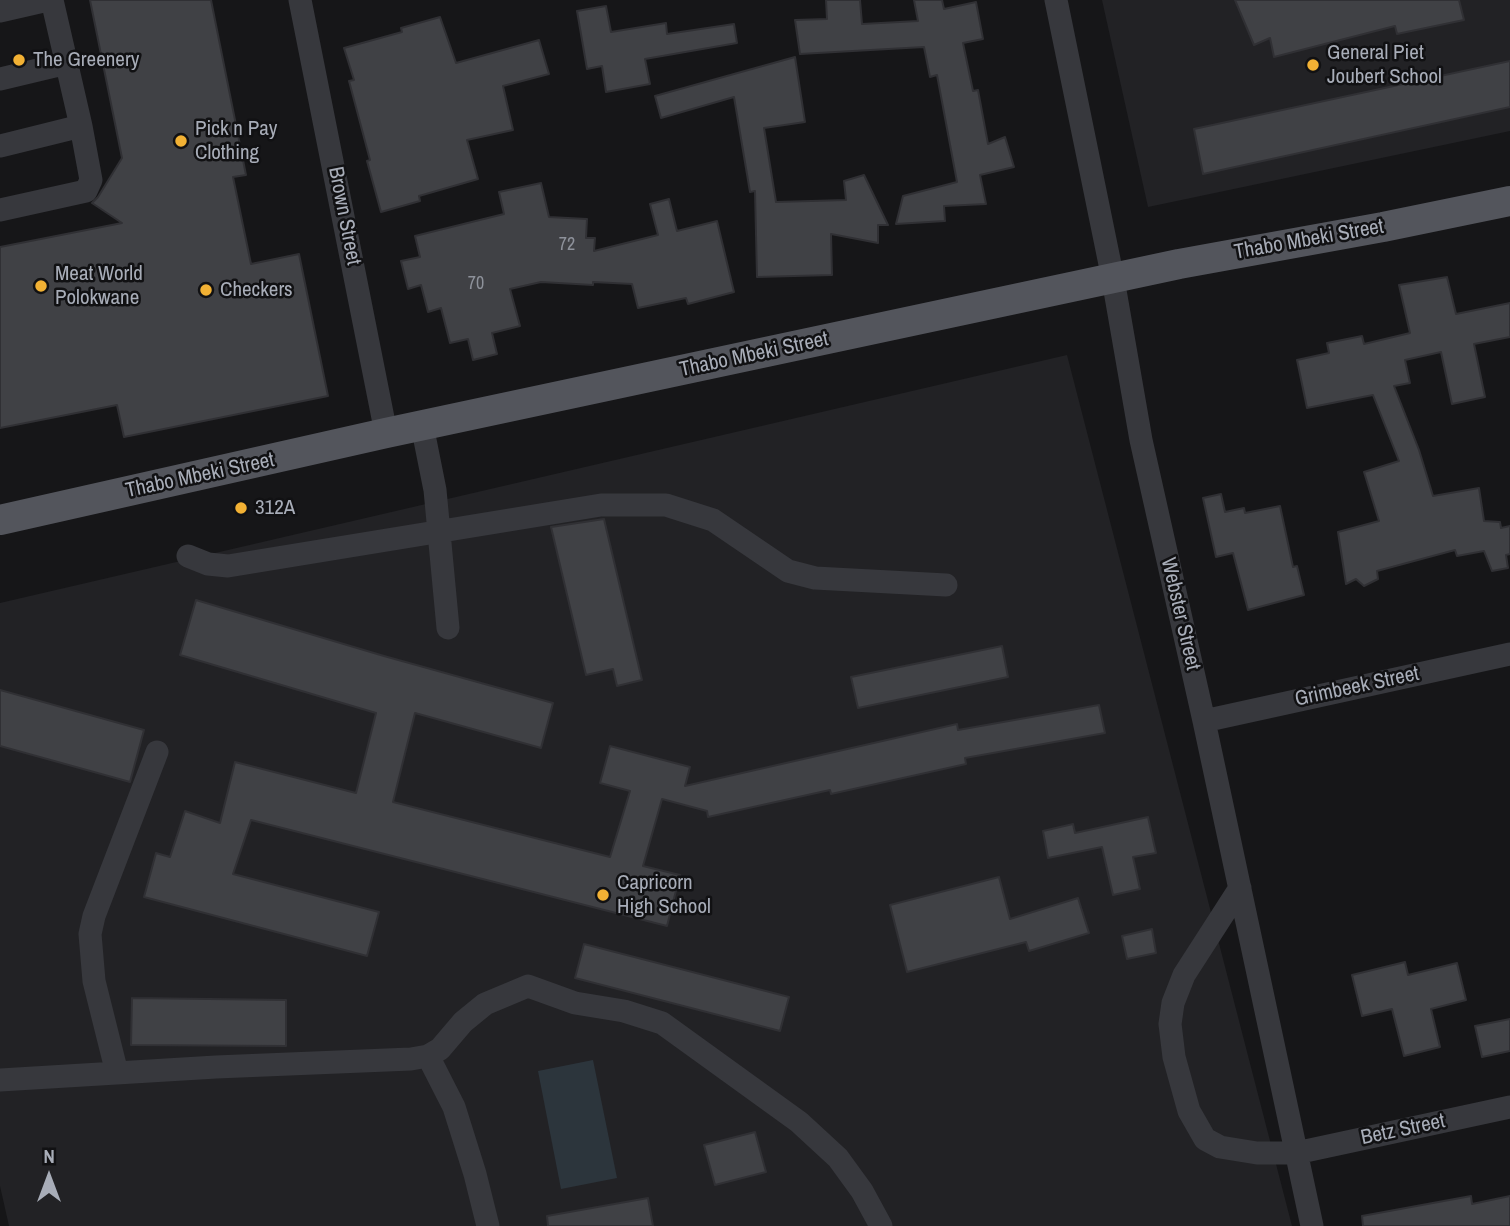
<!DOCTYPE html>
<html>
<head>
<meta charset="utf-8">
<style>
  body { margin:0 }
  #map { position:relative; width:1510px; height:1226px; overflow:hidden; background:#161618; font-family:"Archivo Narrow",sans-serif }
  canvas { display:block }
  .north { position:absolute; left:14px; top:1142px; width:70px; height:70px; -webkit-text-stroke:5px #111113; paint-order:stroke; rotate:0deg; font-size:19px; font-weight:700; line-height:28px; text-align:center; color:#a8adb8 }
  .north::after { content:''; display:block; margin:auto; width:24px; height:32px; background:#a8adb8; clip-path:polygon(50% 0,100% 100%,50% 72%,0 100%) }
</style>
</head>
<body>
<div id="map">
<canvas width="1510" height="1226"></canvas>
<div class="north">N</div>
</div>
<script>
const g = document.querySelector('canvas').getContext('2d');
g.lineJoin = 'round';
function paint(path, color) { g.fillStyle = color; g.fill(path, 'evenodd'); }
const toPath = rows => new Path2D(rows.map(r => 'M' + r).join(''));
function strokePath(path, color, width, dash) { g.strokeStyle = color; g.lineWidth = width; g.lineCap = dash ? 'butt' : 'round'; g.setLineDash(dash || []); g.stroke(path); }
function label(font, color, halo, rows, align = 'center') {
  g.font = font + ' "Archivo Narrow",sans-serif'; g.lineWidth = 5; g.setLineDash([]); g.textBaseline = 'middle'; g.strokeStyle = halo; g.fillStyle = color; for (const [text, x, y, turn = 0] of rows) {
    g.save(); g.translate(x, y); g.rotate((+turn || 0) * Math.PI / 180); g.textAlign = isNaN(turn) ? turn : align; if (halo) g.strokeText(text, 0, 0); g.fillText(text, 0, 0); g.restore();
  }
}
const built = toPath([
  [1102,0,1510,0,1510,131,1148,207],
  [1067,355,1292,1226,9,1226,0,1186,0,603]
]);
const water = toPath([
  [593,1060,617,1178,561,1189,538,1071]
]);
const building = toPath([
  [90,0,211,0,246,175,233,177,251,264,299,254,328,396,124,437,117,405,0,428,0,247,122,223,92,203,98,197,122,158,90,0],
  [826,0,860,0,862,24,918,21,914,0,942,0,944,9,976,2,983,39,963,43,973,91,978,90,988,144,1005,137,1014,167,980,175,986,204,944,206,945,221,896,224,903,196,957,182,937,75,930,77,924,47,800,54,795,20,827,19,826,0],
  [1235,0,1459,0,1464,20,1397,34,1395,26,1274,57,1270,38,1254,45,1235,0],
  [606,6,611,32,666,23,667,34,734,24,737,43,645,59,650,84,606,92,602,66,587,69,577,11,606,6],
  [440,17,456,63,539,40,549,74,503,86,513,130,467,140,478,179,419,196,420,201,381,212,367,161,370,160,349,81,354,80,344,48,402,32,401,28,440,17],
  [795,57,805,122,764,128,776,202,846,200,844,181,864,175,888,225,878,225,878,243,831,234,832,275,757,277,755,191,750,192,734,97,661,118,655,96,795,57],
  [1510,61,1510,107,1203,174,1194,129,1510,61],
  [541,183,549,217,587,219,586,238,595,238,594,251,658,235,650,204,669,199,677,231,717,221,734,292,688,304,686,298,638,308,632,284,593,282,593,285,541,282,510,289,520,326,492,333,497,354,473,360,468,339,450,343,441,308,428,312,421,285,408,289,401,261,420,257,415,236,504,214,499,192,541,183],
  [1447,277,1456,314,1510,303,1510,337,1474,344,1485,397,1452,404,1441,352,1405,360,1410,383,1394,386,1419,450,1433,496,1479,488,1484,521,1500,522,1501,528,1510,526,1510,554,1506,555,1508,568,1492,571,1484,551,1457,556,1455,550,1377,571,1378,579,1364,586,1356,579,1346,584,1338,532,1379,521,1364,472,1399,461,1373,395,1307,408,1297,360,1329,353,1327,343,1362,336,1364,344,1410,333,1399,285,1447,277],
  [1221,494,1225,512,1244,508,1245,513,1280,506,1293,567,1297,566,1304,595,1248,610,1233,553,1216,557,1203,498,1221,494],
  [604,519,642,680,617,686,613,669,586,675,551,527,604,519],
  [196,600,384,656,553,703,541,748,415,713,393,802,610,857,630,791,600,783,610,746,690,767,685,786,957,724,958,730,1099,705,1105,733,965,758,966,764,831,794,830,790,708,817,707,811,662,799,643,866,680,875,667,926,251,820,233,874,379,912,367,956,144,897,156,853,170,857,185,811,220,823,235,762,356,793,376,713,180,655,196,600],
  [1002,646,1008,677,858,708,851,677,1002,646],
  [0,690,144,730,130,782,0,746,0,690],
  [1148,817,1156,853,1133,857,1140,889,1113,895,1102,847,1048,858,1043,831,1073,824,1075,833,1148,817],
  [999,877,1010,919,1078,898,1089,933,1029,951,1026,942,907,972,890,905,999,877],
  [1152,929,1156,953,1127,959,1122,936,1152,929],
  [584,944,789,997,780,1031,575,978,584,944],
  [1405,962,1408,975,1457,963,1466,1000,1431,1009,1440,1047,1404,1056,1392,1009,1362,1016,1352,975,1405,962],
  [132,998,286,1000,286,1046,131,1045,132,998],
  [1510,1019,1510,1051,1482,1057,1475,1026,1510,1019],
  [755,1132,766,1172,715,1185,704,1145,755,1132],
  [1471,1196,1472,1204,1510,1196,1510,1226,1363,1226,1362,1216,1471,1196],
  [648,1198,653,1226,548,1226,547,1216,648,1198]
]);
const minor = toPath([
  [300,0,386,433],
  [1056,0,1113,279,1141,440,1204,721,1312,1226],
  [0,11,48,0],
  [0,79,67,63],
  [0,146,81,126],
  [0,210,86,191,91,180,81,126,52,0],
  [422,425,435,490,448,628],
  [188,556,208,564,228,566,601,505,666,505,713,520,788,571,815,578,946,585],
  [1204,721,1510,654],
  [1240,888,1184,975,1173,1003,1170,1024,1174,1057,1189,1111,1205,1139,1220,1147,1257,1153,1296,1153,1510,1107],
  [428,1056,454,1107,475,1174,488,1226],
  [117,1073,94,981,90,934,94,916,157,752],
  [0,1080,216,1067,411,1059,428,1056,440,1049,463,1022,485,1004,528,986,575,1003,624,1011,662,1023,799,1122,838,1158,862,1191,881,1226]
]);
const major = toPath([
  [0,520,386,433,1179,264,1383,227,1510,201]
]);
const markers = [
  [19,60,7,"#f2b134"],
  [1313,65,7,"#f2b134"],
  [181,141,7,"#f2b134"],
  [41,286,7,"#f2b134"],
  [206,290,7,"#f2b134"],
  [241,508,7,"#f2b134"],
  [603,895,7,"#f2b134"]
];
const numberNames = [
  ["72",567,245],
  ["70",476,284]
];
const poiNames = [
  ["General Piet",1327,53],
  ["Joubert School",1327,77],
  ["The Greenery",33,60],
  ["Pick n Pay",195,129],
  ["Clothing",195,153],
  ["Meat World",55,274],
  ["Polokwane",55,298],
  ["Checkers",220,290],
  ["312A",255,508],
  ["Capricorn",617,883],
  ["High School",617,907]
];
const streetNames = [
  ["Brown Street",344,216,79],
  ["Thabo Mbeki Street",1309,240,-10],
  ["Thabo Mbeki Street",754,355,-12],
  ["Thabo Mbeki Street",200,476,-12],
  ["Webster Street",1180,614,77],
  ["Grimbeek Street",1357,687,-12],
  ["Betz Street",1403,1130,-12]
];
paint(built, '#222225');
paint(water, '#2c353c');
paint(building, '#404145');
strokePath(building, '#303034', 2);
strokePath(minor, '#37383d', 23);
strokePath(major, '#53555c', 30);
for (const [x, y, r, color] of markers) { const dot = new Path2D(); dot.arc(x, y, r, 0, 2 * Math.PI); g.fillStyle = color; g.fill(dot); strokePath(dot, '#111113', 2.5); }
label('18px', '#8e929b', null, numberNames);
label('21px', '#a8adb8', '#111113', poiNames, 'left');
label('21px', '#a8adb8', '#111113', streetNames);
</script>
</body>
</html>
